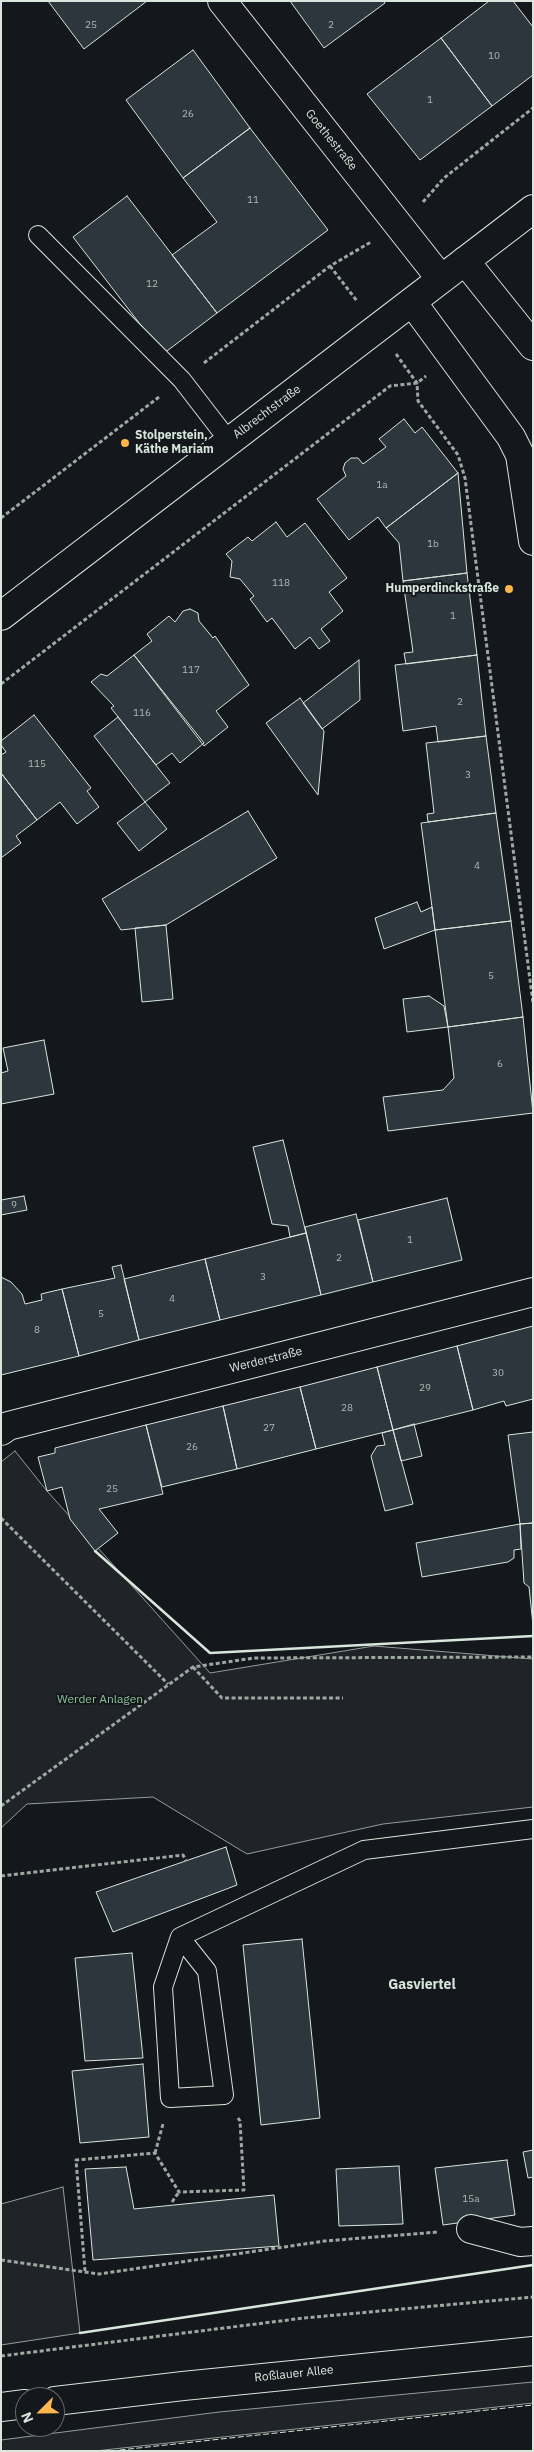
<!DOCTYPE html>
<html>
<head>
<meta charset="utf-8">
<style>
  body { margin:0 }
  #map { position:relative; width:534px; height:2452px; overflow:hidden; background:#14181c; font-family:"IBM Plex Sans",sans-serif }
  canvas { display:block }
  .frame { position:absolute; inset:0; border:2px solid #d8e6dc; pointer-events:none }
  .north { position:absolute; left:15px; top:2387px; width:50px; height:50px; box-sizing:border-box; background:#14181c; border:1px solid #626a69; border-radius:50%; rotate:247deg; font-size:14px; font-weight:700; line-height:20px; text-align:center; color:#d8e6dc }
  .north::after { content:''; display:block; margin:auto; width:18px; height:22px; background:#ffb74d; clip-path:polygon(50% 0,100% 100%,50% 72%,0 100%) }
</style>
</head>
<body>
<div id="map">
<canvas width="534" height="2452"></canvas>
<div class="frame"></div>
<div class="north">N</div>
</div>
<script>
const g = document.querySelector('canvas').getContext('2d');
g.lineJoin = 'round';
function paint(path, color) { g.fillStyle = color; g.fill(path, 'evenodd'); }
const toPath = rows => new Path2D(rows.map(r => 'M' + r).join(''));
function strokePath(path, color, width, dash) { g.strokeStyle = color; g.lineWidth = width; g.lineCap = dash ? 'butt' : 'round'; g.setLineDash(dash || []); g.stroke(path); }
function label(font, color, halo, rows, align = 'center') {
  g.font = font + ' "IBM Plex Sans",sans-serif'; g.lineWidth = 4; g.setLineDash([]); g.textBaseline = 'middle'; g.strokeStyle = halo; g.fillStyle = color; for (const [text, x, y, turn = 0] of rows) {
    g.save(); g.translate(x, y); g.rotate((+turn || 0) * Math.PI / 180); g.textAlign = isNaN(turn) ? turn : align; if (halo) g.strokeText(text, 0, 0); g.fillText(text, 0, 0); g.restore();
  }
}
const green = toPath([
  [15,1451,47,1491,210,1673,374,1646,533,1659,533,1807,383,1824,247,1854,153,1797,27,1804,1,1828,1,1462,15,1451],
  [63,2187,80,2333,1,2345,1,2204,63,2187],
  [533,2382,533,2403,95,2451,1,2451,1,2440,219,2412,533,2382]
]);
const building = toPath([
  [48,1,147,1,84,49,48,1],
  [290,1,384,1,385,3,324,48,290,1],
  [489,1,513,1,533,27,533,75,492,106,441,38,489,1],
  [441,38,492,106,420,160,367,94,441,38],
  [193,50,250,128,183,178,126,100,193,50],
  [250,128,328,230,217,313,172,255,217,222,183,178,250,128],
  [127,196,217,313,163,354,73,237,127,196],
  [404,419,415,433,422,427,458,473,386,528,378,517,349,540,317,499,346,476,343,469,345,463,351,458,358,458,363,464,386,447,379,439,404,419],
  [458,473,467,573,403,581,399,543,386,528,458,473],
  [276,522,287,537,305,523,347,578,329,592,343,611,321,629,330,641,319,649,310,637,295,649,272,618,267,622,250,599,254,596,240,579,230,577,232,561,226,554,248,537,252,541,276,522],
  [467,573,477,655,406,664,404,653,413,652,403,581,467,573],
  [190,609,198,613,199,621,213,638,215,636,249,685,216,711,228,727,204,746,134,655,152,641,147,634,169,616,175,622,183,611,190,609],
  [134,655,204,743,180,763,172,753,156,765,111,708,114,706,91,682,101,674,107,676,134,655],
  [477,655,486,736,438,742,436,726,403,731,395,665,477,655],
  [359,660,360,700,322,729,303,703,359,660],
  [300,698,324,731,318,795,266,723,300,698],
  [34,715,91,788,87,791,99,807,77,824,60,802,37,820,1,773,1,755,6,752,1,745,1,741,34,715],
  [118,717,170,783,145,802,94,736,118,717],
  [486,736,496,813,428,822,427,814,434,813,426,743,486,736],
  [1,773,37,820,16,836,21,843,1,858,1,773],
  [145,802,167,829,139,851,117,823,145,802],
  [248,811,277,858,166,925,121,930,102,899,248,811],
  [496,813,511,921,435,930,421,823,496,813],
  [417,902,421,912,432,907,435,930,384,949,375,918,417,902],
  [511,921,523,1017,448,1027,435,930,511,921],
  [166,925,173,999,142,1002,135,928,166,925],
  [429,996,444,1006,448,1027,407,1032,403,999,429,996],
  [523,1017,533,1113,388,1131,383,1097,443,1090,454,1078,448,1027,523,1017],
  [44,1040,54,1094,1,1104,1,1073,8,1071,3,1048,44,1040],
  [283,1140,306,1233,290,1237,288,1226,272,1224,253,1147,283,1140],
  [24,1196,27,1210,1,1215,1,1200,24,1196],
  [447,1198,462,1260,373,1282,358,1220,447,1198],
  [356,1214,373,1282,321,1295,305,1227,356,1214],
  [306,1233,321,1295,220,1320,205,1259,306,1233],
  [205,1259,220,1320,139,1340,124,1279,205,1259],
  [121,1265,139,1340,79,1356,62,1289,115,1278,112,1267,121,1265],
  [1,1277,11,1282,22,1294,25,1304,42,1300,41,1294,62,1289,79,1356,1,1375,1,1277],
  [533,1326,533,1399,506,1406,504,1401,473,1410,457,1346,533,1326],
  [457,1346,473,1410,393,1430,377,1367,457,1346],
  [377,1367,393,1430,316,1449,300,1387,377,1367],
  [300,1387,316,1449,237,1469,223,1406,300,1387],
  [223,1406,237,1469,162,1487,146,1425,223,1406],
  [414,1424,422,1456,401,1461,393,1430,414,1424],
  [146,1425,163,1494,99,1509,118,1533,95,1551,70,1519,62,1487,47,1491,38,1457,55,1453,55,1448,146,1425],
  [393,1430,413,1504,385,1511,371,1456,377,1446,385,1445,382,1433,393,1430],
  [533,1432,533,1523,520,1524,508,1435,533,1432],
  [533,1523,533,1625,529,1587,524,1583,520,1524,533,1523],
  [520,1524,521,1549,514,1550,514,1558,508,1562,422,1577,416,1543,520,1524],
  [226,1847,237,1885,113,1932,96,1892,226,1847],
  [302,1939,320,2118,261,2125,243,1945,302,1939],
  [132,1953,143,2058,85,2061,75,1958,132,1953],
  [143,2064,149,2137,80,2143,72,2071,143,2064],
  [533,2150,533,2177,528,2178,523,2152,533,2150],
  [507,2160,515,2215,443,2225,435,2168,507,2160],
  [399,2166,403,2224,339,2226,336,2169,399,2166],
  [126,2167,134,2209,274,2195,279,2246,93,2260,85,2169,126,2167]
]);
const path = toPath([
  [423,202,444,178,533,108],
  [330,266,357,301],
  [396,354,417,383,418,401,458,455,465,478,533,1003],
  [204,363,330,266,371,242],
  [1,518,159,397],
  [1,684,390,386,417,383,426,376],
  [1,1518,168,1684],
  [193,1667,222,1698,343,1698],
  [1,1806,193,1667,254,1658,533,1657],
  [1,1876,183,1855,186,1861],
  [155,2153,163,2124],
  [172,2202,179,2192],
  [1,2260,99,2274,325,2241,438,2232],
  [85,2271,76,2160,155,2153,179,2192,244,2190,240,2121,238,2118],
  [1,2356,304,2318,533,2297]
]);
const lane = toPath([
  [38,235,182,380,229,441],
  [180,1937,207,1971,224,2095,170,2098,163,1987,180,1937,364,1850,533,1829]
]);
const street = toPath([
  [222,1,441,279],
  [465,261,533,346],
  [412,302,511,437,520,455,533,541],
  [1,1431,8,1426,533,1292],
  [471,2229,520,2242,533,2241]
]);
const secondary = toPath([
  [1,616,533,209]
]);
const primary = toPath([
  [55,2401,183,2386,533,2351],
  [1,2407,25,2404]
]);
const fence = toPath([
  [111,2451,533,2405]
]);
const wall = toPath([
  [95,1551,210,1653,533,1636],
  [80,2333,533,2265]
]);
const markers = [
  [125,443,5,"#ffb74d"],
  [509,589,5,"#ffb74d"]
];
const numberNames = [
  ["25",91,25],
  ["2",331,25],
  ["10",494,56],
  ["1",430,100],
  ["26",188,114],
  ["11",253,200],
  ["12",152,284],
  ["1a",382,485],
  ["1b",433,544],
  ["118",281,583],
  ["1",453,616],
  ["117",191,670],
  ["2",460,702],
  ["116",142,713],
  ["115",37,764],
  ["3",468,775],
  ["4",477,866],
  ["5",491,976],
  ["6",500,1064],
  ["9",14,1205],
  ["1",410,1240],
  ["2",339,1258],
  ["3",263,1277],
  ["4",172,1299],
  ["5",101,1314],
  ["8",37,1330],
  ["30",498,1373],
  ["29",425,1388],
  ["28",347,1408],
  ["27",269,1428],
  ["26",192,1447],
  ["25",112,1489],
  ["15a",471,2199]
];
const streetNames = [
  ["Goethestraße",331,140,51],
  ["Albrechtstraße",267,412,-37],
  ["Werderstraße",266,1360,-14],
  ["Roßlauer Allee",294,2374,-6]
];
const poiNames = [
  ["Stolperstein,",135,436],
  ["Käthe Mariam",135,450],
  ["Humperdinckstraße",499,589,"right"]
];
const parkNames = [
  ["Werder Anlagen",100,1700]
];
const neighbourhoodNames = [
  ["Gasviertel",422,1985]
];
paint(green, '#202428');
strokePath(green, '#939e99', 1);
paint(building, '#2c363c');
strokePath(building, '#d8e6dc', 1);
strokePath(lane, '#d8e6dc', 20);
strokePath(street, '#d8e6dc', 30);
strokePath(secondary, '#d8e6dc', 30);
strokePath(primary, '#d8e6dc', 30);
strokePath(path, '#9da8a2', 3, [4, 2.5]);
strokePath(lane, '#14181c', 18);
strokePath(street, '#14181c', 28);
strokePath(secondary, '#14181c', 28);
strokePath(primary, '#14181c', 28);
strokePath(fence, '#d8e6dc', 1, [6, 2.5]);
strokePath(wall, '#d8e6dc', 2.5);
for (const [x, y, r, color] of markers) { const dot = new Path2D(); dot.arc(x, y, r, 0, 2 * Math.PI); g.fillStyle = color; g.fill(dot); strokePath(dot, '#14181c', 2); }
label('10px', '#adbab4', null, numberNames);
label('12px', '#d8e6dc', '#14181c', streetNames);
label('bold 12px', '#d8e6dc', '#14181c', poiNames, 'left');
label('12px', '#8ac095', '#14181c', parkNames);
label('bold 14px', '#d8e6dc', '#14181c', neighbourhoodNames);
</script>
</body>
</html>
